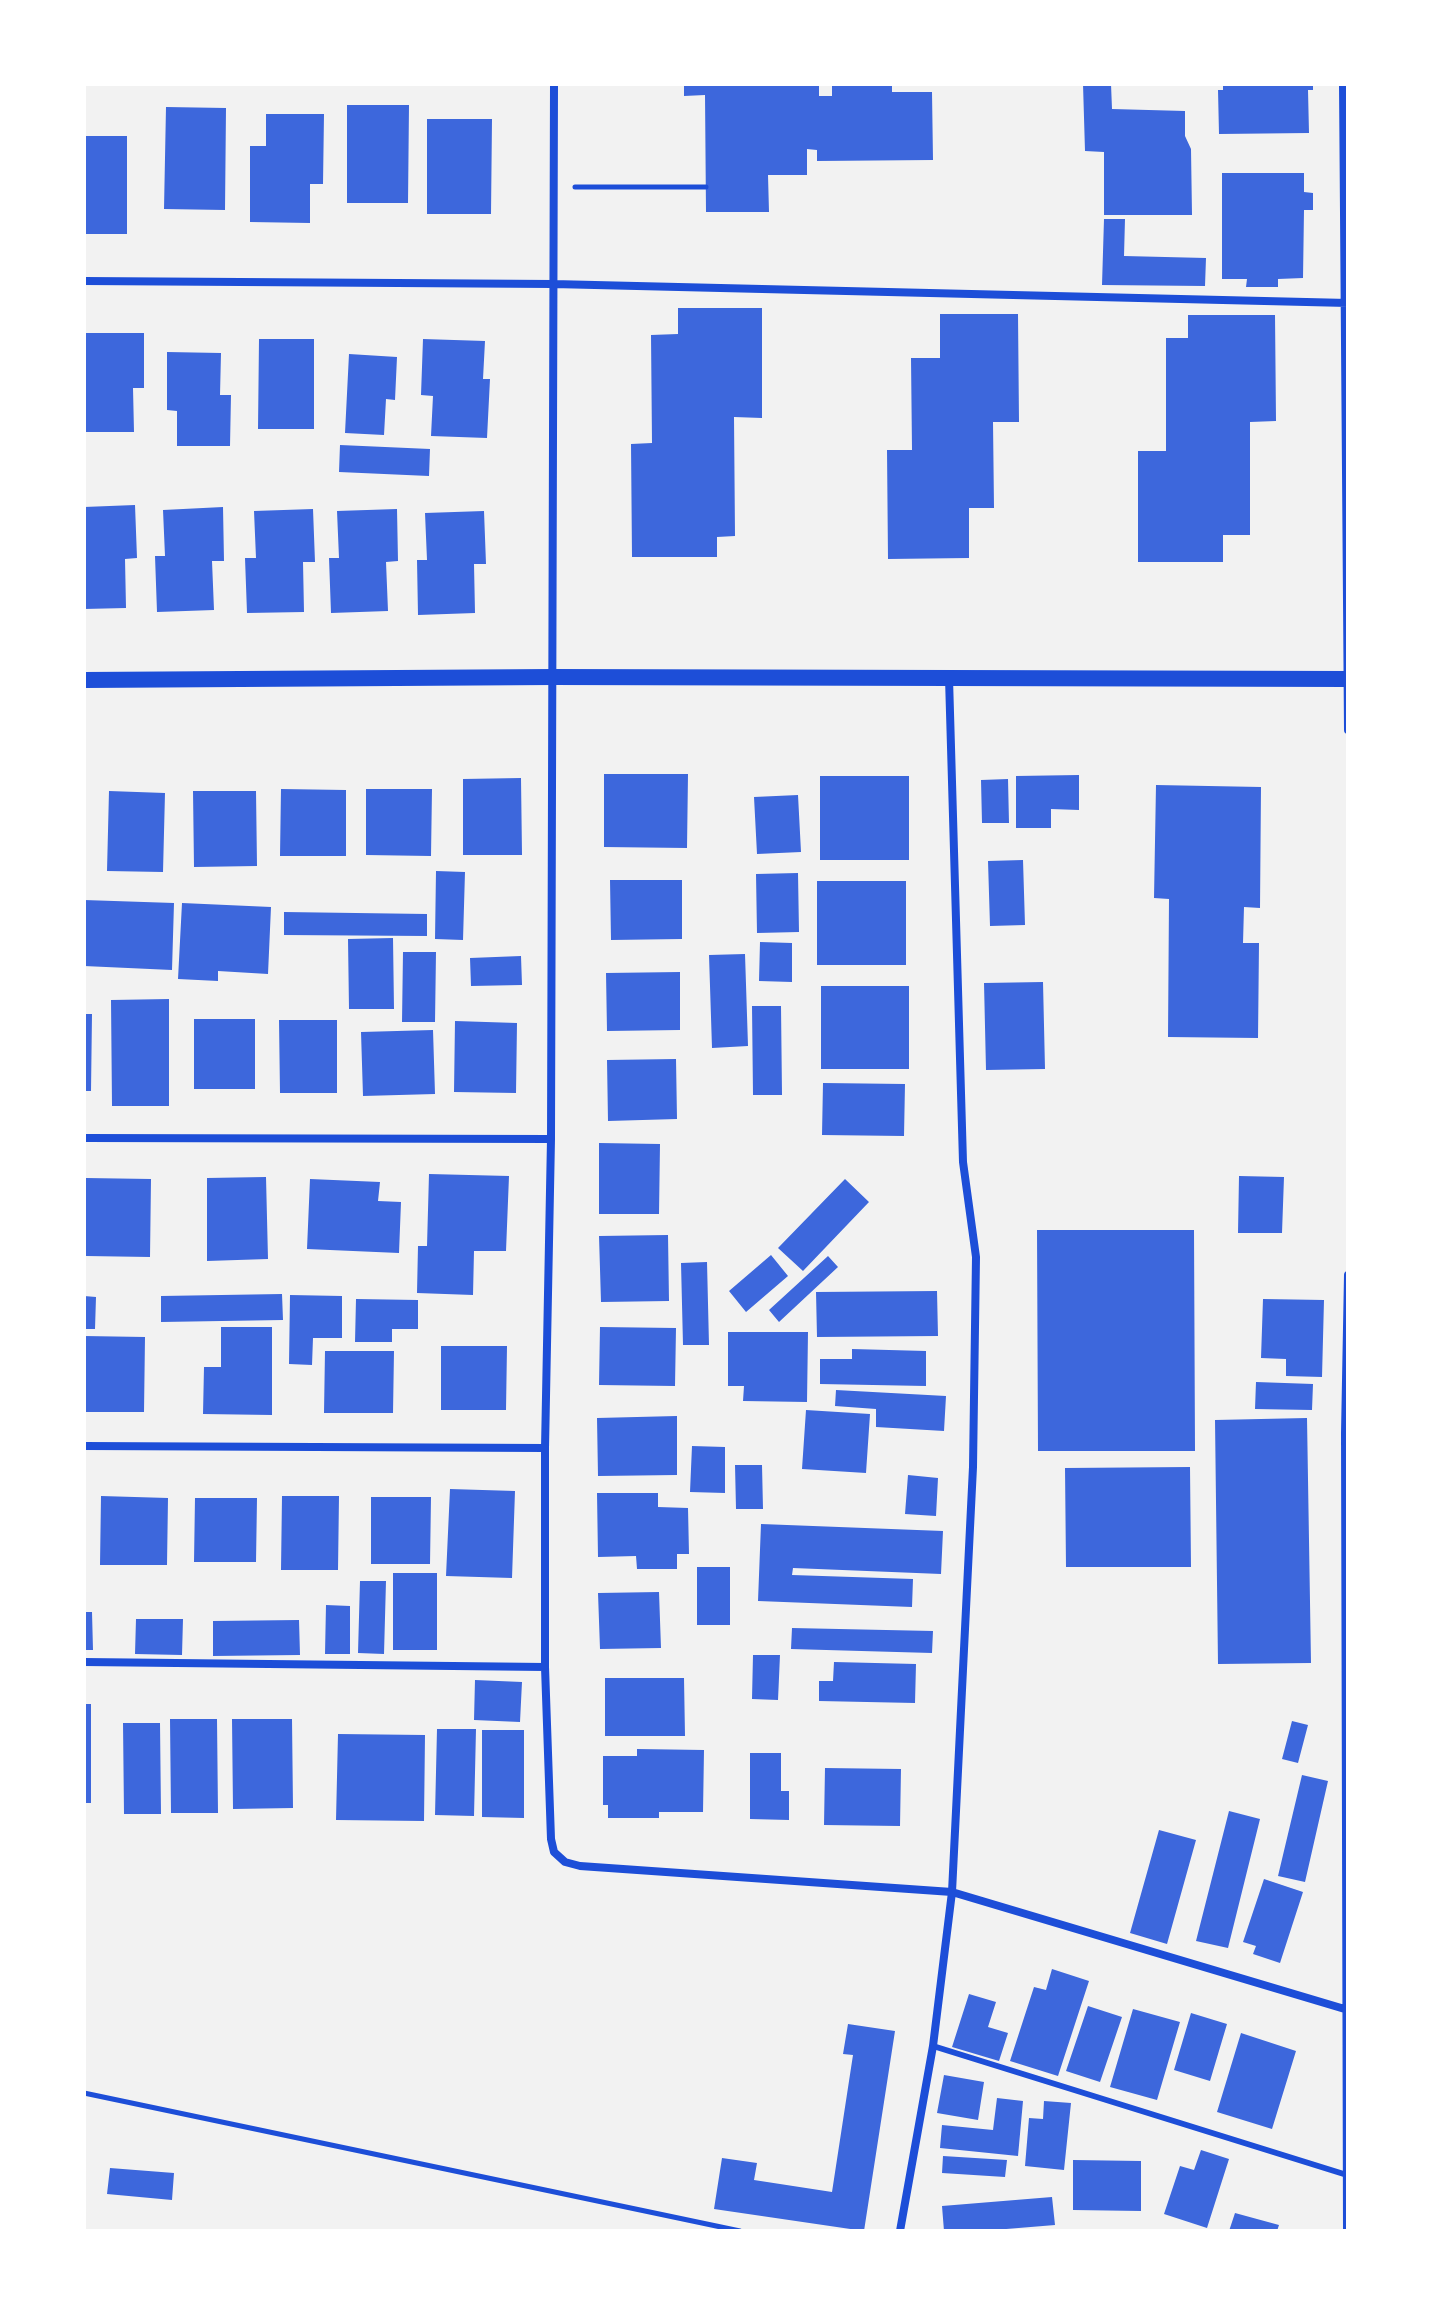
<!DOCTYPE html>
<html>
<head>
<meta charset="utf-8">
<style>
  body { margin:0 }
  #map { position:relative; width:1432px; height:2315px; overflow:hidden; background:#f2f2f2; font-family:Ubuntu,sans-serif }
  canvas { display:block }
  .frame { position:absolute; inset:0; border:86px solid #fff; pointer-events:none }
</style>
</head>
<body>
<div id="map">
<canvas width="1432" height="2315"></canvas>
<div class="frame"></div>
</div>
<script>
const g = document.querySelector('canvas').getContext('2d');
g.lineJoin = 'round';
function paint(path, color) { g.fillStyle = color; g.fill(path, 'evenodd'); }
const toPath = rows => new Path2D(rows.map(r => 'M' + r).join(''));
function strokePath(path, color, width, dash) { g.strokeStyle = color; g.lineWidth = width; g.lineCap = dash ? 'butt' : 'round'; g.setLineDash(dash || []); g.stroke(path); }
const building = toPath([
  [684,84,819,84,819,96,832,96,832,84,892,84,892,92,932,92,933,160,817,161,817,150,807,149,807,175,768,175,769,212,706,212,705,95,684,96],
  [1083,84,1111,84,1112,109,1185,111,1185,136,1191,149,1192,215,1104,215,1104,152,1085,151],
  [1223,84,1313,84,1313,90,1308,90,1309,133,1219,134,1218,90,1223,90],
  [347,105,409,105,408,203,347,203],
  [166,107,226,108,225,210,164,209],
  [266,114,324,114,323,184,310,184,310,223,250,222,250,146,266,146],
  [427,119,492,119,491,214,427,214],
  [84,136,127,136,127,234,84,234],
  [1222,173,1304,173,1304,192,1313,193,1313,210,1304,210,1303,278,1278,279,1278,287,1246,287,1247,279,1222,279],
  [1104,219,1125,219,1124,256,1206,258,1205,286,1102,285],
  [678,308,762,308,762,418,734,417,735,536,717,537,717,557,632,557,631,444,652,443,651,335,678,334],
  [940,314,1018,314,1019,422,993,422,994,508,969,508,969,558,888,559,887,450,912,450,911,358,940,358],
  [1188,315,1275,315,1276,421,1250,422,1250,535,1223,535,1223,562,1138,562,1138,451,1166,451,1166,338,1188,338],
  [84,333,144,333,144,388,133,388,134,432,84,432],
  [259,339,314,339,314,429,258,429],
  [423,339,485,341,483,379,490,379,487,438,431,436,433,396,421,395],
  [167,352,221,353,220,395,231,395,230,446,177,446,177,411,167,410],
  [349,354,397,357,395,400,386,399,384,435,345,433],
  [340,445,430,449,429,476,339,472],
  [135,505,137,558,125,559,126,608,84,609,84,507],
  [223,507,224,561,212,561,214,610,157,612,155,556,165,556,163,510],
  [313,509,315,562,303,562,304,612,247,613,245,558,256,558,254,511],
  [397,509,398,561,386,562,388,611,331,613,329,558,339,558,337,511],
  [484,511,486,564,474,564,475,613,418,615,417,560,427,560,425,513],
  [604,774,688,774,687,848,604,847],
  [1079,775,1079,810,1051,809,1051,828,1016,828,1016,776],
  [820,776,909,776,909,860,820,860],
  [521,778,522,855,463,855,463,779],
  [1008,779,1009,823,982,823,981,780],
  [1156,785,1261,787,1260,908,1244,907,1243,943,1259,943,1258,1038,1168,1037,1169,899,1154,898],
  [281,789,346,790,346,856,280,856],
  [366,789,432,789,431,856,366,855],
  [109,791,165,793,163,872,107,871],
  [193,791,256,791,257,866,194,867],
  [798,795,801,852,757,854,754,797],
  [1023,860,1025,925,990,926,988,861],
  [436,871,465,872,463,940,435,939],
  [798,873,799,932,757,933,756,874],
  [610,880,682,880,682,939,611,940],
  [817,881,906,881,906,965,817,965],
  [84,900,174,903,172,970,84,966],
  [182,903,271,907,268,974,218,971,218,981,178,979],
  [284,912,427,914,427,936,284,935],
  [393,938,394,1009,349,1009,348,939],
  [760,942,792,943,792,982,759,981],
  [403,952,436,952,435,1022,402,1022],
  [745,954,748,1046,712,1048,709,955],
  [521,956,522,985,471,986,470,958],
  [680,972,680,1030,607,1031,606,973],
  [1043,982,1045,1069,986,1070,984,983],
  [821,986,909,986,909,1069,821,1069],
  [169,999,169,1106,112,1106,111,1000],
  [752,1006,781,1006,782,1095,753,1095],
  [84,1014,92,1014,91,1091,84,1091],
  [194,1019,255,1019,255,1089,194,1089],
  [279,1020,337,1020,337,1093,280,1093],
  [455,1021,517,1023,516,1093,454,1092],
  [433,1030,435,1094,363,1096,361,1032],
  [676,1059,677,1119,608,1121,607,1060],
  [823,1083,905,1084,904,1136,822,1135],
  [599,1143,660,1144,659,1214,599,1214],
  [429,1174,509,1176,506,1251,474,1251,473,1295,417,1293,418,1246,427,1246],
  [1239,1176,1284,1177,1282,1233,1238,1233],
  [266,1177,268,1259,207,1261,207,1178],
  [86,1178,151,1179,150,1257,86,1256],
  [310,1179,380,1182,378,1201,401,1202,399,1253,307,1249],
  [845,1179,869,1202,803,1271,778,1248],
  [1037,1230,1194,1230,1195,1451,1038,1451],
  [668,1235,669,1301,601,1302,599,1236],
  [771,1255,788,1276,746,1312,729,1291],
  [828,1256,838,1267,779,1322,769,1310],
  [707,1262,709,1345,683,1345,681,1263],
  [937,1291,938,1336,817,1337,816,1292],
  [282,1294,283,1320,161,1322,161,1296],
  [290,1295,342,1296,342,1338,313,1338,312,1365,289,1364],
  [84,1296,96,1297,95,1329,84,1329],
  [356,1299,418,1300,418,1329,392,1329,392,1342,355,1342],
  [1263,1299,1324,1300,1322,1377,1286,1376,1286,1359,1261,1358],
  [221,1327,272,1327,272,1415,203,1414,204,1367,221,1367],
  [600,1327,676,1328,675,1386,599,1385],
  [728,1332,808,1332,807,1402,743,1401,744,1386,728,1386],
  [84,1336,145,1337,144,1412,84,1412],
  [441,1346,507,1346,506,1410,441,1410],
  [852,1349,926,1351,926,1386,820,1384,820,1359,852,1359],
  [325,1351,394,1351,393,1413,324,1413],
  [1256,1382,1313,1384,1312,1410,1255,1409],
  [836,1390,946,1396,944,1431,876,1427,876,1409,835,1406],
  [806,1410,870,1414,866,1473,802,1469],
  [677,1416,677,1475,598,1476,597,1418],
  [1307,1418,1311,1663,1218,1664,1215,1420],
  [692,1446,725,1447,725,1493,690,1492],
  [735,1465,762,1465,763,1509,736,1509],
  [1190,1467,1191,1567,1066,1567,1065,1468],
  [908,1475,938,1478,936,1516,905,1514],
  [450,1489,515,1491,512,1578,446,1576],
  [597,1493,658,1493,658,1507,688,1508,689,1554,677,1554,677,1569,637,1569,636,1556,598,1557],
  [101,1496,168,1498,167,1565,100,1565],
  [282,1496,339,1496,338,1570,281,1570],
  [371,1497,431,1497,430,1564,371,1564],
  [195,1498,257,1498,256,1562,194,1562],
  [761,1524,943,1531,941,1574,793,1568,792,1575,913,1579,912,1607,758,1601],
  [697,1567,730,1567,730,1625,697,1625],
  [393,1573,437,1573,437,1650,393,1650],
  [360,1581,386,1581,384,1654,358,1653],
  [659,1592,661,1648,600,1649,598,1593],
  [326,1605,350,1606,350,1654,325,1654],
  [84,1612,92,1612,93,1650,84,1650],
  [136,1619,183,1619,182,1655,135,1654],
  [299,1620,300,1655,213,1656,213,1621],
  [792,1628,933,1631,932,1653,791,1649],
  [753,1655,780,1655,778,1700,752,1699],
  [834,1662,916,1664,915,1703,819,1701,819,1681,833,1681],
  [605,1678,684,1678,685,1736,605,1736],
  [475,1680,522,1682,520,1722,474,1720],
  [84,1704,91,1704,91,1803,84,1803],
  [170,1719,217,1719,218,1813,171,1813],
  [232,1719,292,1719,293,1808,233,1809],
  [1292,1721,1308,1725,1298,1763,1282,1759],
  [123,1723,160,1723,161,1814,124,1814],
  [437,1729,476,1729,474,1816,435,1815],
  [482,1730,524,1730,524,1818,482,1817],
  [338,1734,425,1735,424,1821,336,1820],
  [637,1749,704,1750,703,1812,659,1812,659,1818,608,1818,608,1805,603,1805,603,1756,637,1756],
  [750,1753,781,1753,781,1791,789,1791,789,1820,750,1819],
  [825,1768,901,1769,900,1826,824,1825],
  [1302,1775,1328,1781,1305,1882,1278,1876],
  [1229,1811,1260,1819,1228,1948,1196,1941],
  [1159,1830,1196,1840,1167,1944,1130,1933],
  [1264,1879,1303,1892,1280,1963,1253,1954,1256,1946,1243,1942],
  [1052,1969,1089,1981,1058,2076,1010,2061,1034,1987,1046,1990],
  [969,1994,996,2002,988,2027,1008,2033,999,2061,952,2047],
  [1088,2006,1122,2017,1100,2082,1066,2071],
  [1133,2009,1180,2022,1157,2100,1110,2087],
  [1191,2013,1227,2024,1210,2081,1174,2070],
  [848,2024,895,2031,864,2231,714,2209,722,2158,757,2163,754,2180,832,2192,853,2055,843,2054],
  [1241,2033,1296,2051,1272,2129,1217,2112],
  [944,2075,984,2082,978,2120,937,2113],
  [997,2098,1023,2101,1018,2156,940,2148,942,2125,993,2130],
  [1044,2101,1071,2103,1064,2170,1025,2166,1029,2118,1043,2119],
  [1201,2150,1229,2159,1207,2228,1164,2214,1180,2166,1194,2170],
  [943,2156,1007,2160,1005,2177,942,2173],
  [1073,2160,1141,2161,1141,2211,1073,2210],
  [110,2168,174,2173,172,2200,107,2194],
  [1052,2197,1055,2225,982,2231,944,2231,942,2206],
  [1235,2213,1279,2225,1277,2231,1229,2231]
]);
const path = toPath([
  [575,187,706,187],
  [84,2093,740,2231]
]);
const service = toPath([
  [933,2046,1347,2175]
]);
const minor = toPath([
  [1343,84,1348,730],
  [84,281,553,284,1348,303],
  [84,1138,551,1139],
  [84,1446,545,1448],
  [84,1662,545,1667,551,1839,554,1852,565,1862,580,1866,952,1892,1348,2010],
  [545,1667,545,1448,551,1139,554,84],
  [900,2231,933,2046,952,1892,973,1467,976,1257,963,1162,949,678],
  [1347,2231,1345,1433,1348,1275]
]);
const secondary = toPath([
  [84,680,553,677,1348,679]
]);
paint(building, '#3d67dc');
strokePath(path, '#1d4ed8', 5);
strokePath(service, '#1d4ed8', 6);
strokePath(minor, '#1d4ed8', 8);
strokePath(secondary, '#1d4ed8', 16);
</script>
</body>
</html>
